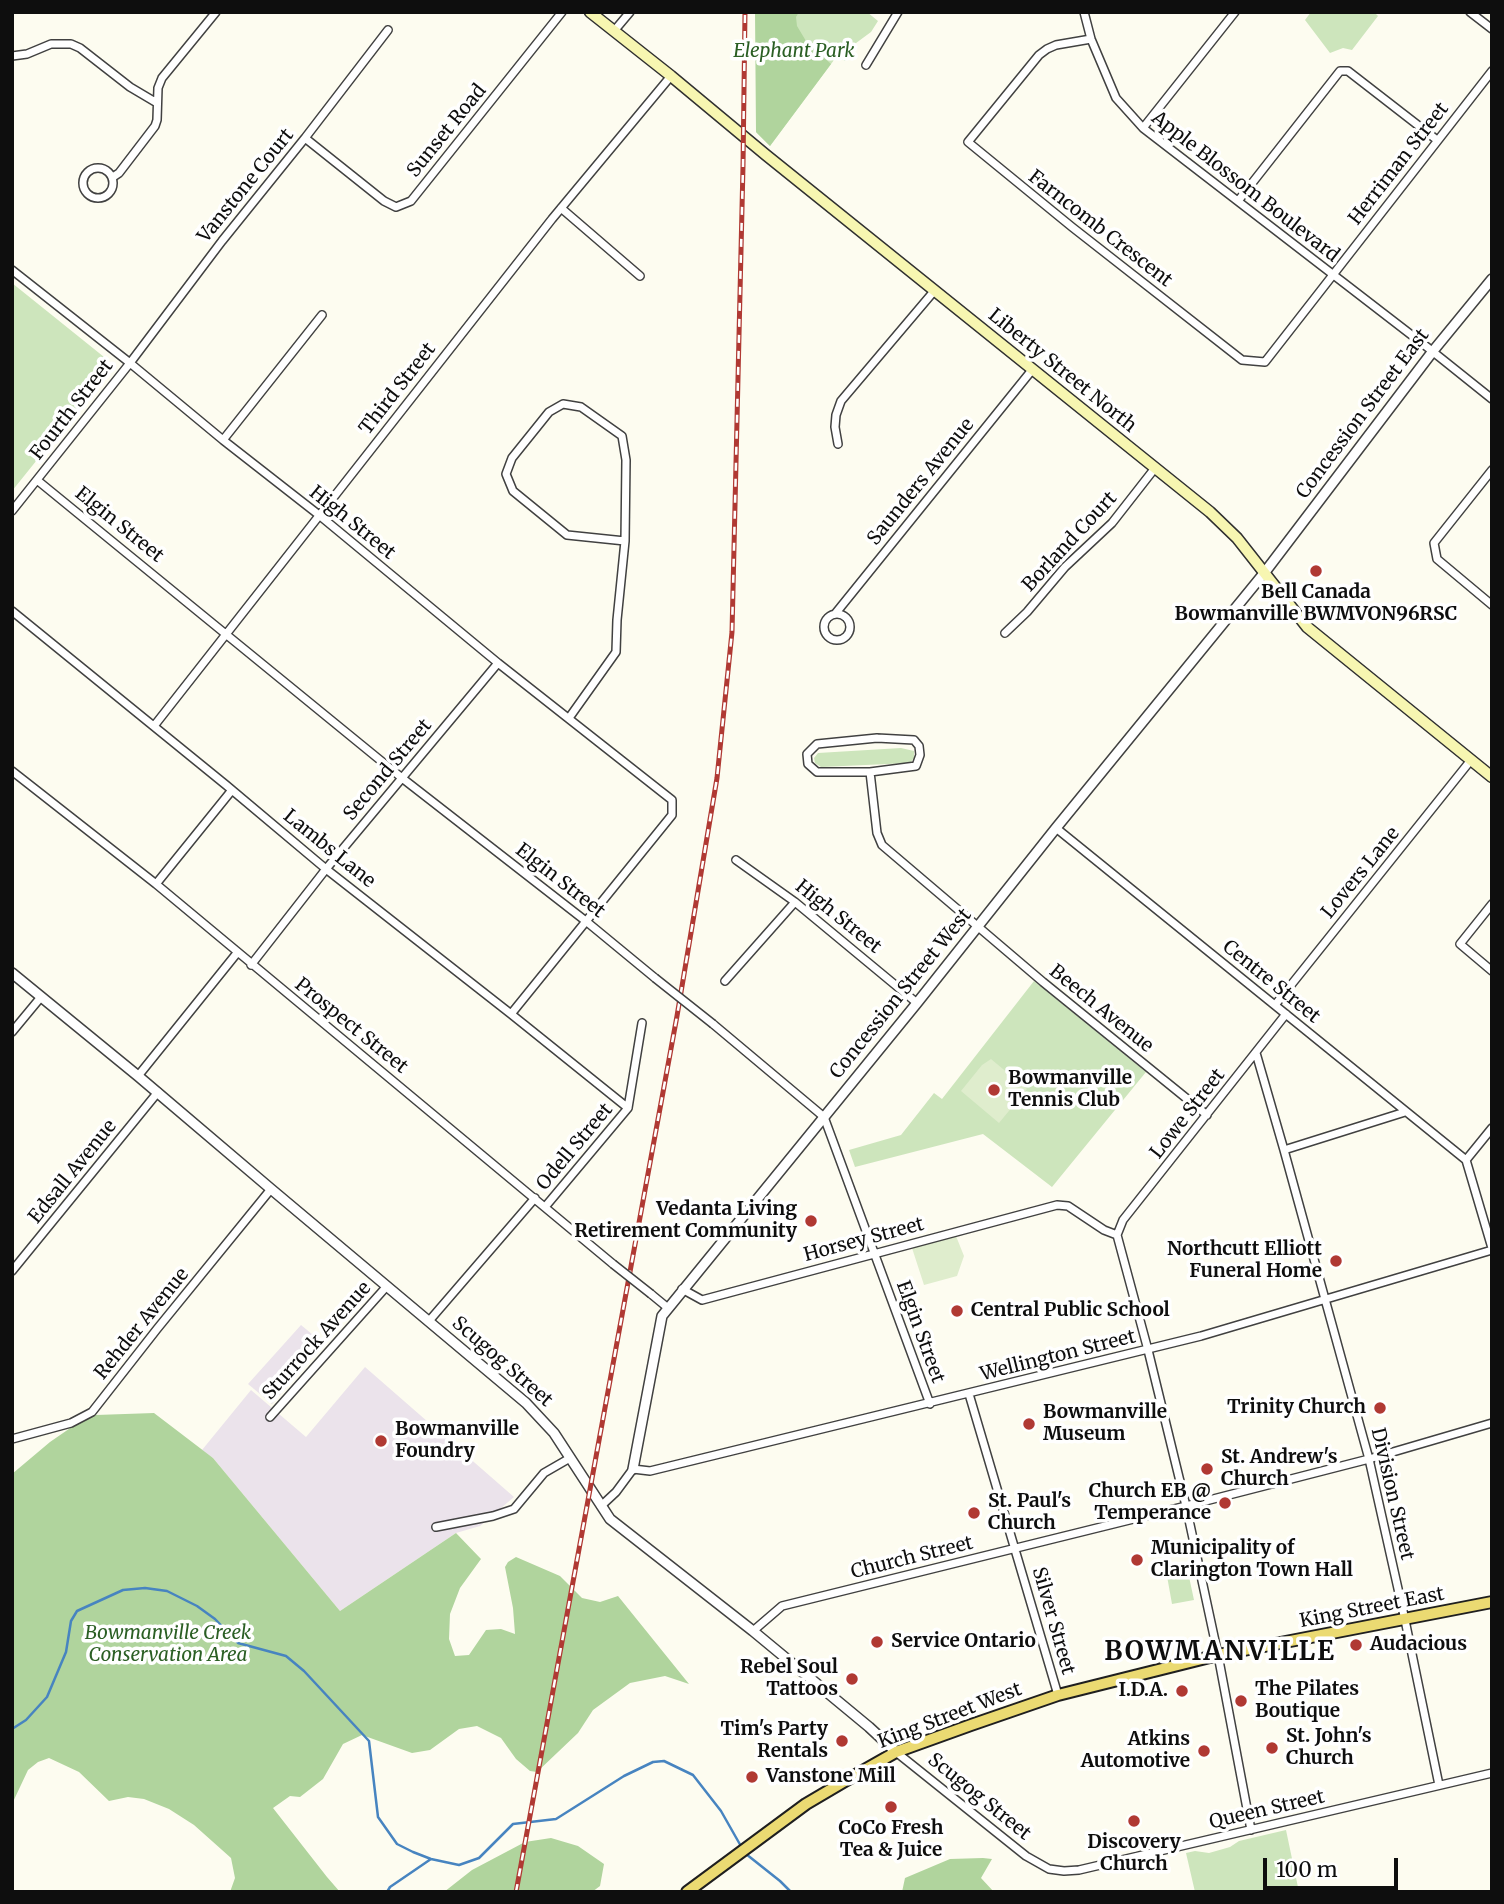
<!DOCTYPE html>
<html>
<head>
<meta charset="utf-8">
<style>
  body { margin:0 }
  #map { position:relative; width:1504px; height:1904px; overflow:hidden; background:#fdfcf0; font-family:Merriweather,serif }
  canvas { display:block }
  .frame { position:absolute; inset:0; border:14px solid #0e0e0e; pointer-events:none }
  .scale { position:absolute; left:1263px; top:1858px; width:135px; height:32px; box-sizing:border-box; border:4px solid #0e0e0e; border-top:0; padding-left:9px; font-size:21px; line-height:24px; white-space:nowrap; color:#0e0e0e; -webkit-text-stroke:5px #fff; paint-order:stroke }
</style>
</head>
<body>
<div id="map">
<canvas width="1504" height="1904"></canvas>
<div class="frame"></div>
<div class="scale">100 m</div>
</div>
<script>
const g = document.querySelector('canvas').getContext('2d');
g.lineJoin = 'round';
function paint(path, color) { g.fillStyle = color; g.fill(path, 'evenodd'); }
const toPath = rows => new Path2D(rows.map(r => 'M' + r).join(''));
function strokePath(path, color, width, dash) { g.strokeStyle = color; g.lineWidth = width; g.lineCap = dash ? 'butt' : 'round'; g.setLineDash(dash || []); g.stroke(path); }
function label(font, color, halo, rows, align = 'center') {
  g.font = font + ' Merriweather,serif'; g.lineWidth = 7; g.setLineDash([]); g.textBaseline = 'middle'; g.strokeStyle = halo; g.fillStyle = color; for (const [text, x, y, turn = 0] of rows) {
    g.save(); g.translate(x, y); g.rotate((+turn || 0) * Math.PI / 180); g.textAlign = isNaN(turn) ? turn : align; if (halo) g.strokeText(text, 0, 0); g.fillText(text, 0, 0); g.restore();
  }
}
const industrial = toPath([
  [301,1325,324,1344,272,1404,248,1384],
  [365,1367,514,1497,480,1526,456,1533,340,1611,213,1458,202,1450,251,1390,306,1437]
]);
const green = toPath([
  [758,12,867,12,878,21,871,32,852,46,845,61,837,56,770,146,756,132],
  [1311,12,1374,12,1378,16,1352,50,1343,48,1330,53,1305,20],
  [12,283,109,361,106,365,110,369,12,491],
  [901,748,914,751,914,758,910,763,821,767,815,763,814,758,818,753],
  [1034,981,1146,1072,1052,1187,983,1134,855,1167,849,1150,901,1135,934,1093,942,1099],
  [1188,1572,1194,1600,1172,1604,1167,1576],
  [1286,1830,1299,1892,1195,1892,1186,1853,1195,1851,1209,1853,1230,1847,1239,1841]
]);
const forest = toPath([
  [755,12,799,12,796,17,797,26,806,41,831,64,770,146,756,132],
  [154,1413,213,1458,340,1611,456,1533,481,1559,460,1588,450,1614,449,1639,455,1656,469,1655,486,1630,501,1629,515,1634,513,1608,505,1567,508,1562,516,1557,560,1576,582,1598,600,1602,618,1596,689,1684,665,1676,630,1683,593,1710,578,1733,537,1772,530,1771,516,1759,501,1738,477,1726,459,1729,430,1750,412,1753,362,1735,343,1744,323,1779,300,1797,290,1796,273,1808,327,1877,340,1892,230,1892,235,1878,231,1858,194,1825,169,1809,144,1799,128,1797,109,1801,79,1772,49,1758,38,1762,28,1770,12,1804,12,1474,50,1442,79,1422,96,1415],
  [551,1838,578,1846,604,1864,600,1886,592,1892,444,1892,472,1870,525,1842],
  [983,1858,992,1859,981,1878,994,1892,902,1892,905,1878,950,1859]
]);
const pitch = toPath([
  [991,1059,1027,1089,999,1123,961,1091,982,1065],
  [956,1236,964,1256,957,1276,924,1285,912,1248]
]);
const stream = toPath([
  [12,1729,26,1720,47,1697,66,1652,71,1621,77,1611,123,1590,145,1588,167,1591,197,1606,215,1619,238,1643,286,1656,304,1671,369,1741,378,1817,397,1844,413,1852,431,1859,459,1865,479,1858,513,1824,556,1819,624,1776,653,1762,664,1761,693,1775,721,1811,742,1848],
  [746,1854,780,1881,791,1892],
  [387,1892,390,1887,431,1859]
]);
const minor = toPath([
  [1084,12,1091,39,1116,98,1143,128,1427,347,1492,399],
  [1470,12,1492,29],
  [614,31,630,12],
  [1091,39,1056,45,1047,49,1039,55,968,142,1072,227,1242,360,1265,362,1492,71],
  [12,56,27,54,51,44,71,44,80,48,130,87,157,103],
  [866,65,898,12],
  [1143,128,1235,12],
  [305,138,384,201,396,207,411,201,562,12],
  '83 183a15 15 0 1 1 30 0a15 15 0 1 1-30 0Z',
  [113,177,119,173,155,126,157,120,158,88,162,78,216,12],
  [1238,201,1340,71,1348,71,1437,140],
  [561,208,640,276],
  [12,270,130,363,223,440,319,515,498,663,672,800,672,815,511,1014],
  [223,440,322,315],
  [838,444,835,427,836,415,841,401,935,290],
  [1492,470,1434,543,1437,559,1492,605],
  [37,480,402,778,587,922,655,978],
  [12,511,130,363,222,241,305,138,388,30],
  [12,611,226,785,326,869,511,1014,628,1108],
  [835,614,1032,370],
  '824 627a13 13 0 1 1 26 0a13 13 0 1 1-26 0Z',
  [1005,633,1027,612,1065,567,1112,523,1155,468],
  [569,718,616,652,617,620,625,541,626,460,622,436,581,407,563,404,549,412,512,458,506,474,513,491,567,535,625,541],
  [154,726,552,219,671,76],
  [877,738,914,740,919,746,920,755,916,766,870,772,817,772,808,764,807,754,817,744,877,738],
  [12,771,156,884,613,1264],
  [870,772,877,833,882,845,1043,982,1207,1115],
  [1056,828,1466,1160],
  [736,860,795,902,917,1003],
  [156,884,232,790],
  [1492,904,1460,944,1492,971],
  [251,965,326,869,498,663],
  [725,981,795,902],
  [1275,1005,1471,760],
  [713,1024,824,1117,930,1404],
  [12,1032,41,997],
  [1256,1053,1284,1150,1369,1459,1405,1620,1439,1785],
  [138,1076,237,953],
  [1284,1150,1405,1112],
  [1466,1160,1492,1248],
  [1466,1160,1492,1128],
  [545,1207,628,1108,642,1023],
  [1117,1235,1148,1350,1186,1506,1218,1655,1251,1830],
  [1117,1235,1123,1220,1286,1014],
  [12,1271,158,1092],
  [682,1289,702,1300,1057,1205,1068,1206,1104,1230,1117,1235],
  [651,1294,668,1308],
  [429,1321,535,1198],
  [969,1394,1058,1695],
  [270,1417,387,1286],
  [12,1439,71,1423,92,1412,157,1329,271,1189],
  [601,1506,616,1492,633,1469,650,1471,1201,1336,1492,1250],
  [436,1527,493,1516,514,1509,544,1473,570,1458],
  [753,1631,782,1606,1186,1506,1369,1459,1492,1423],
  [896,1752,1026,1856,1049,1869,1064,1871,1079,1870,1492,1773]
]);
const tertiary = toPath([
  [12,973,138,1076,271,1189,526,1403,554,1433,610,1519,753,1631,869,1727,896,1752],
  [633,1469,662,1316,917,1003,1056,828,1265,572,1433,351,1492,279]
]);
const secondary = toPath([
  [590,12,671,76,766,155,1210,512,1237,538,1307,627,1492,777]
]);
const primary = toPath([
  [687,1892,806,1804,845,1781,896,1752,971,1725,1058,1695,1218,1655,1492,1602]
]);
const rail = toPath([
  [516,1892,677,1016,717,778,732,632,743,166,745,12]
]);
const minorBridge = toPath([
  [655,978,713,1024],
  [613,1264,651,1294]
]);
const markers = [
  [1316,571,7,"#b03933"],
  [994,1090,7,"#b03933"],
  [811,1221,7,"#b03933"],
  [1336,1261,7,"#b03933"],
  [957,1311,7,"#b03933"],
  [1380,1408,7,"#b03933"],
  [1029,1424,7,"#b03933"],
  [381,1441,7,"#b03933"],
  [1207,1469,7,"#b03933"],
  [1225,1503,7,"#b03933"],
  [974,1513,7,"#b03933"],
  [1137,1560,7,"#b03933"],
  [877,1642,7,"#b03933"],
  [1356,1645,7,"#b03933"],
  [852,1679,7,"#b03933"],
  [1182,1691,7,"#b03933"],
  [1241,1701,7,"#b03933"],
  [842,1741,7,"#b03933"],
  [1272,1748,7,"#b03933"],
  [1204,1751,7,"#b03933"],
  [752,1777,7,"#b03933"],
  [891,1807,7,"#b03933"],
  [1134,1821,7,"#b03933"]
];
const parkNames = [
  ["Elephant Park",794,52],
  ["Bowmanville Creek",168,1634],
  ["Conservation Area",168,1656]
];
const streetNames = [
  ["Sunset Road",447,131,-51],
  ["Herriman Street",1399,164,-52],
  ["Vanstone Court",246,186,-51],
  ["Apple Blossom Boulevard",1245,187,38],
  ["Farncomb Crescent",1100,229,38],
  ["Liberty Street North",1062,371,39],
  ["Third Street",398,389,-52],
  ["Fourth Street",72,410,-52],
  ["Concession Street East",1363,414,-53],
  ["Saunders Avenue",921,482,-51],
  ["High Street",352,523,39],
  ["Elgin Street",119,525,39],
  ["Borland Court",1070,542,-47],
  ["Second Street",388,770,-50],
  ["Lambs Lane",329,849,39],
  ["Lovers Lane",1361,873,-51],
  ["Elgin Street",560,881,38],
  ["High Street",838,917,39],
  ["Centre Street",1271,982,39],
  ["Concession Street West",901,994,-51],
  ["Beech Avenue",1101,1009,39],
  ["Prospect Street",351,1026,39],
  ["Lowe Street",1188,1114,-52],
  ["Odell Street",575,1147,-50],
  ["Edsall Avenue",73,1172,-51],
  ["Horsey Street",864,1240,-15],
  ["Rehder Avenue",142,1324,-51],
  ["Elgin Street",920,1332,70],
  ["Sturrock Avenue",317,1341,-48],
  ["Wellington Street",1058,1356,-14],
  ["Scugog Street",502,1362,41],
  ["Division Street",1392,1494,77],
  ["Church Street",912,1558,-14],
  ["King Street East",1372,1608,-11],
  ["Silver Street",1053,1621,74],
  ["King Street West",950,1716,-21],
  ["Scugog Street",979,1797,39],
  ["Queen Street",1267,1810,-13]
];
const poiNames = [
  ["Bell Canada",1316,593,"center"],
  ["Bowmanville BWMVON96RSC",1316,615,"center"],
  ["Bowmanville",1008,1079],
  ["Tennis Club",1008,1101],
  ["Vedanta Living",797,1210,"right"],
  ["Retirement Community",797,1232,"right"],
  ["Northcutt Elliott",1322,1250,"right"],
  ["Funeral Home",1322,1272,"right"],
  ["Central Public School",971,1311],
  ["Trinity Church",1366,1408,"right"],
  ["Bowmanville",1043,1413],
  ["Museum",1043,1435],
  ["Bowmanville",395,1430],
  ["Foundry",395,1452],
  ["St. Andrew's",1221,1458],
  ["Church",1221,1480],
  ["Church EB @",1211,1492,"right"],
  ["Temperance",1211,1514,"right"],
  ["St. Paul's",988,1502],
  ["Church",988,1524],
  ["Municipality of",1151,1549],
  ["Clarington Town Hall",1151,1571],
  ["Service Ontario",891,1642],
  ["Audacious",1370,1645],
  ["Rebel Soul",838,1668,"right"],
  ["Tattoos",838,1690,"right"],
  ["The Pilates",1255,1690],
  ["Boutique",1255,1712],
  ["I.D.A.",1168,1691,"right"],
  ["Tim's Party",828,1730,"right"],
  ["Rentals",828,1752,"right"],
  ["St. John's",1286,1737],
  ["Church",1286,1759],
  ["Atkins",1190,1740,"right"],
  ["Automotive",1190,1762,"right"],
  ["Vanstone Mill",766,1777],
  ["CoCo Fresh",891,1829,"center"],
  ["Tea & Juice",891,1851,"center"],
  ["Discovery",1134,1843,"center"],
  ["Church",1134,1865,"center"]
];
const districtNames = [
  ["BOWMANVILLE",1220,1653]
];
paint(industrial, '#ebe3eb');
paint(green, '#cde5bc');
paint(forest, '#b0d49d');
paint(pitch, '#dfedcd');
strokePath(stream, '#4784c0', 2.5);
strokePath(minor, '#414141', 10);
strokePath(tertiary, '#414141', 12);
strokePath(secondary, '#303030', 13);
strokePath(primary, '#1f1f1f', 14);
strokePath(minor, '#fff', 7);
strokePath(tertiary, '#fff', 9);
strokePath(secondary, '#f7f6b1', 10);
strokePath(primary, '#ebda72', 10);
strokePath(rail, '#b03933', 5);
strokePath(rail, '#fff', 2.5, [8]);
strokePath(minorBridge, '#414141', 10, []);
strokePath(minorBridge, '#fff', 7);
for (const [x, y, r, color] of markers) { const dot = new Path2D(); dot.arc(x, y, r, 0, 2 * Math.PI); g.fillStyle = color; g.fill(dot); strokePath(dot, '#fff', 2.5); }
label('italic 19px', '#2b5f24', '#fff', parkNames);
label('19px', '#0e0e0e', '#fff', streetNames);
label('bold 19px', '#0e0e0e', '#fff', poiNames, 'left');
g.letterSpacing = '2px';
label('bold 26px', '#0e0e0e', '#fff', districtNames);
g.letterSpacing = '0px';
</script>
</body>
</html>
